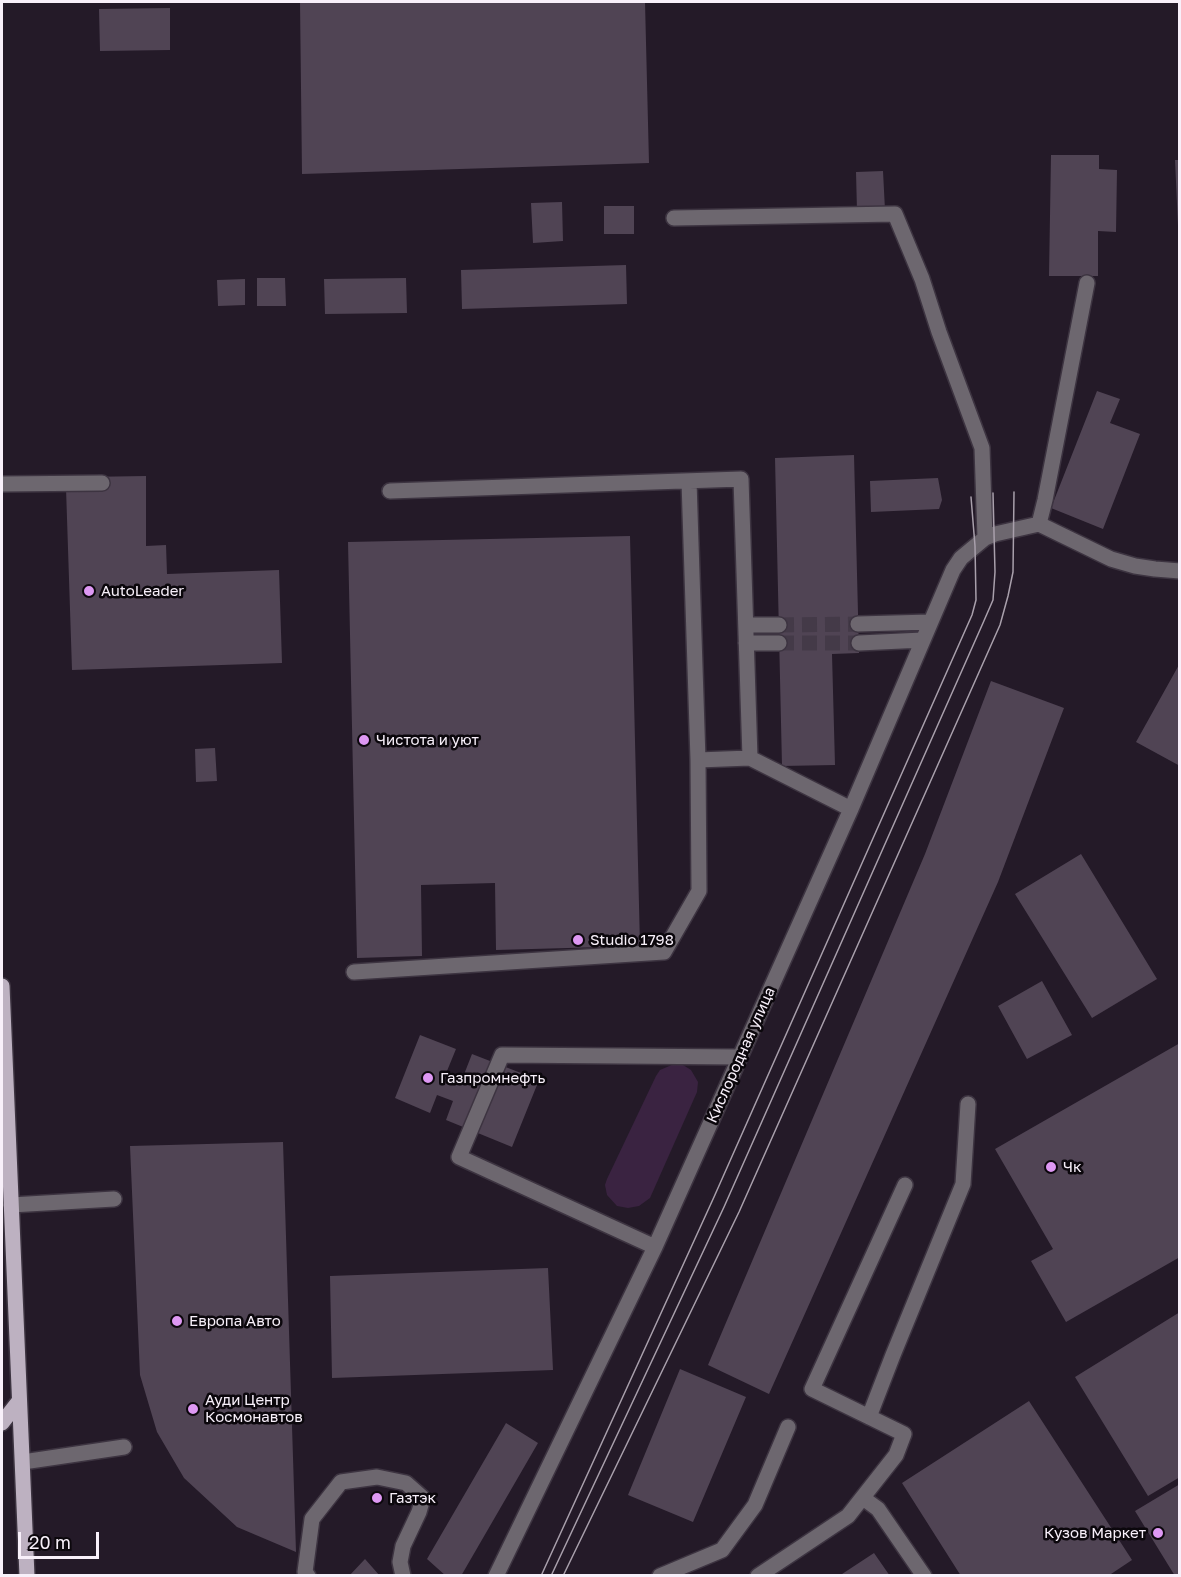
<!DOCTYPE html>
<html>
<head>
<meta charset="utf-8">
<style>
  body { margin:0 }
  #map { position:relative; width:1181px; height:1577px; overflow:hidden; background:#241a28; font-family:"Golos Text",sans-serif }
  canvas { display:block }
  .frame { position:absolute; inset:0; border:3px solid #f8f0fa; pointer-events:none }
  .scale { position:absolute; left:18px; top:1532px; width:81px; height:27px; box-sizing:border-box; border:3px solid #f8f0fa; border-top:0; padding-left:8px; font-size:18px; line-height:21px; white-space:nowrap; color:#f8f0fa; -webkit-text-stroke:4px #0b070c; paint-order:stroke }
</style>
</head>
<body>
<div id="map">
<canvas width="1181" height="1577"></canvas>
<div class="frame"></div>
<div class="scale">20 m</div>
</div>
<script>
const g = document.querySelector('canvas').getContext('2d');
g.lineJoin = 'round';
function paint(path, color) { g.fillStyle = color; g.fill(path, 'evenodd'); }
const toPath = rows => new Path2D(rows.map(r => 'M' + r).join(''));
function strokePath(path, color, width, dash) { g.strokeStyle = color; g.lineWidth = width; g.lineCap = dash ? 'butt' : 'round'; g.setLineDash(dash || []); g.stroke(path); }
function label(font, color, halo, rows, align = 'center') {
  g.font = font + ' "Golos Text",sans-serif'; g.lineWidth = 5; g.setLineDash([]); g.textBaseline = 'middle'; g.strokeStyle = halo; g.fillStyle = color; for (const [text, x, y, turn = 0] of rows) {
    g.save(); g.translate(x, y); g.rotate((+turn || 0) * Math.PI / 180); g.textAlign = isNaN(turn) ? turn : align; if (halo) g.strokeText(text, 0, 0); g.fillText(text, 0, 0); g.restore();
  }
}
const green = toPath([
  [674,1064,683,1065,691,1070,698,1082,697,1092,650,1198,639,1206,628,1208,617,1206,607,1195,605,1185,607,1179,656,1076,660,1070]
]);
const building = toPath([
  [300,2,645,2,649,163,302,174],
  [170,8,170,50,100,51,99,9],
  [1051,155,1099,155,1099,169,1117,170,1116,232,1098,231,1098,276,1049,276],
  [1175,160,1180,160,1180,226,1178,226],
  [883,171,885,210,857,211,856,172],
  [562,202,563,241,533,243,531,203],
  [604,206,634,206,634,234,604,234],
  [626,265,627,304,462,309,461,270],
  [257,278,285,278,286,306,257,306],
  [406,278,407,313,325,314,324,279],
  [245,279,245,305,218,306,217,280],
  [1097,391,1120,399,1110,423,1140,434,1103,529,1051,508],
  [854,455,859,653,832,654,835,765,782,766,775,458],
  [146,476,146,546,166,545,167,574,279,570,282,663,72,670,66,488,85,477],
  [938,478,942,500,939,509,871,512,870,481],
  [630,536,640,946,496,950,495,883,421,885,422,956,357,958,348,542],
  [1180,663,1180,766,1136,742],
  [991,681,1064,708,998,882,769,1394,708,1365,925,854],
  [215,748,217,781,196,782,195,749],
  [1081,854,1157,979,1092,1018,1015,894],
  [1042,981,1072,1035,1027,1059,998,1006],
  [420,1035,456,1049,447,1071,463,1077,472,1054,539,1080,512,1147,446,1120,453,1101,437,1095,430,1113,395,1098],
  [1180,1043,1180,1257,1066,1322,1031,1261,1053,1249,995,1149],
  [283,1142,296,1552,237,1527,184,1478,157,1432,140,1375,130,1146],
  [548,1268,553,1370,332,1378,330,1276],
  [1180,1312,1180,1477,1148,1496,1075,1377],
  [680,1369,746,1397,693,1522,628,1495],
  [1029,1401,1132,1560,1108,1576,961,1576,902,1483],
  [506,1423,538,1443,461,1576,446,1576,427,1559],
  [1180,1484,1180,1576,1175,1576,1135,1511],
  [874,1553,890,1576,839,1576],
  [365,1559,380,1576,349,1576]
]);
const minorTunnel = toPath([
  [779,625,858,624],
  [779,643,859,643]
]);
const minor = toPath([
  [674,218,895,214,922,279,939,332,982,448,985,538],
  [2,484,102,483],
  [390,491,741,479,750,758],
  [1039,524,1045,500,1087,283],
  [858,624,930,622],
  [746,625,779,625],
  [746,643,779,643],
  [859,643,923,640],
  [698,760,750,758,851,809],
  [354,972,664,952,699,891,698,760,689,481],
  [11,1205,114,1199],
  [655,1247,459,1157,502,1055,740,1057],
  [869,1417,893,1355,963,1184,968,1104],
  [23,1462,124,1447],
  [863,1498,878,1509,924,1576],
  [308,1576,305,1572,312,1519,341,1482,377,1477,406,1483,423,1498,419,1512,403,1546,400,1562,403,1576],
  [496,1576,655,1247,851,809,953,570,961,558,985,538,995,534,1039,524,1111,559,1135,566,1155,569,1180,571],
  [660,1576,722,1550,755,1505,788,1427],
  [758,1576,848,1516,896,1455,904,1434,812,1389,905,1185]
]);
const major = toPath([
  [2,986,27,1576],
  [2,1423,19,1401]
]);
const tram = toPath([
  [541,1576,714,1197,972,615,976,600,975,546,971,497],
  [551,1576,724,1207,983,623,993,600,995,572,993,493],
  [563,1576,739,1212,1000,625,1008,596,1013,572,1014,492]
]);
const markers = [
  [89,591,6,"#de98f3"],
  [364,740,6,"#de98f3"],
  [578,940,6,"#de98f3"],
  [428,1078,6,"#de98f3"],
  [1051,1167,6,"#de98f3"],
  [177,1321,6,"#de98f3"],
  [193,1409,6,"#de98f3"],
  [377,1498,6,"#de98f3"],
  [1158,1533,6,"#de98f3"]
];
const poiNames = [
  ["AutoLeader",101,591],
  ["Чистота и уют",376,740],
  ["Studio 1798",590,940],
  ["Газпромнефть",440,1078],
  ["Чк",1063,1167],
  ["Европа Авто",189,1321],
  ["Ауди Центр",205,1400],
  ["Космонавтов",205,1417],
  ["Газтэк",389,1498],
  ["Кузов Маркет",1146,1533,"right"]
];
const streetNames = [
  ["Кислородная улица",741,1055,-66]
];
paint(green, '#3a2341');
paint(building, '#504454');
strokePath(minorTunnel, '#443a48', 15, [15, 8]);
strokePath(minor, '#3d3441', 18);
strokePath(major, '#3d3441', 18);
strokePath(minor, '#6d676f', 15);
strokePath(major, '#bdb1c1', 15);
strokePath(tram, '#a9a0ac', 1.5);
for (const [x, y, r, color] of markers) { const dot = new Path2D(); dot.arc(x, y, r, 0, 2 * Math.PI); g.fillStyle = color; g.fill(dot); strokePath(dot, '#0b070c', 2); }
label('15px', '#f8f0fa', '#0b070c', poiNames, 'left');
label('15px', '#f8f0fa', '#0b070c', streetNames);
</script>
</body>
</html>
